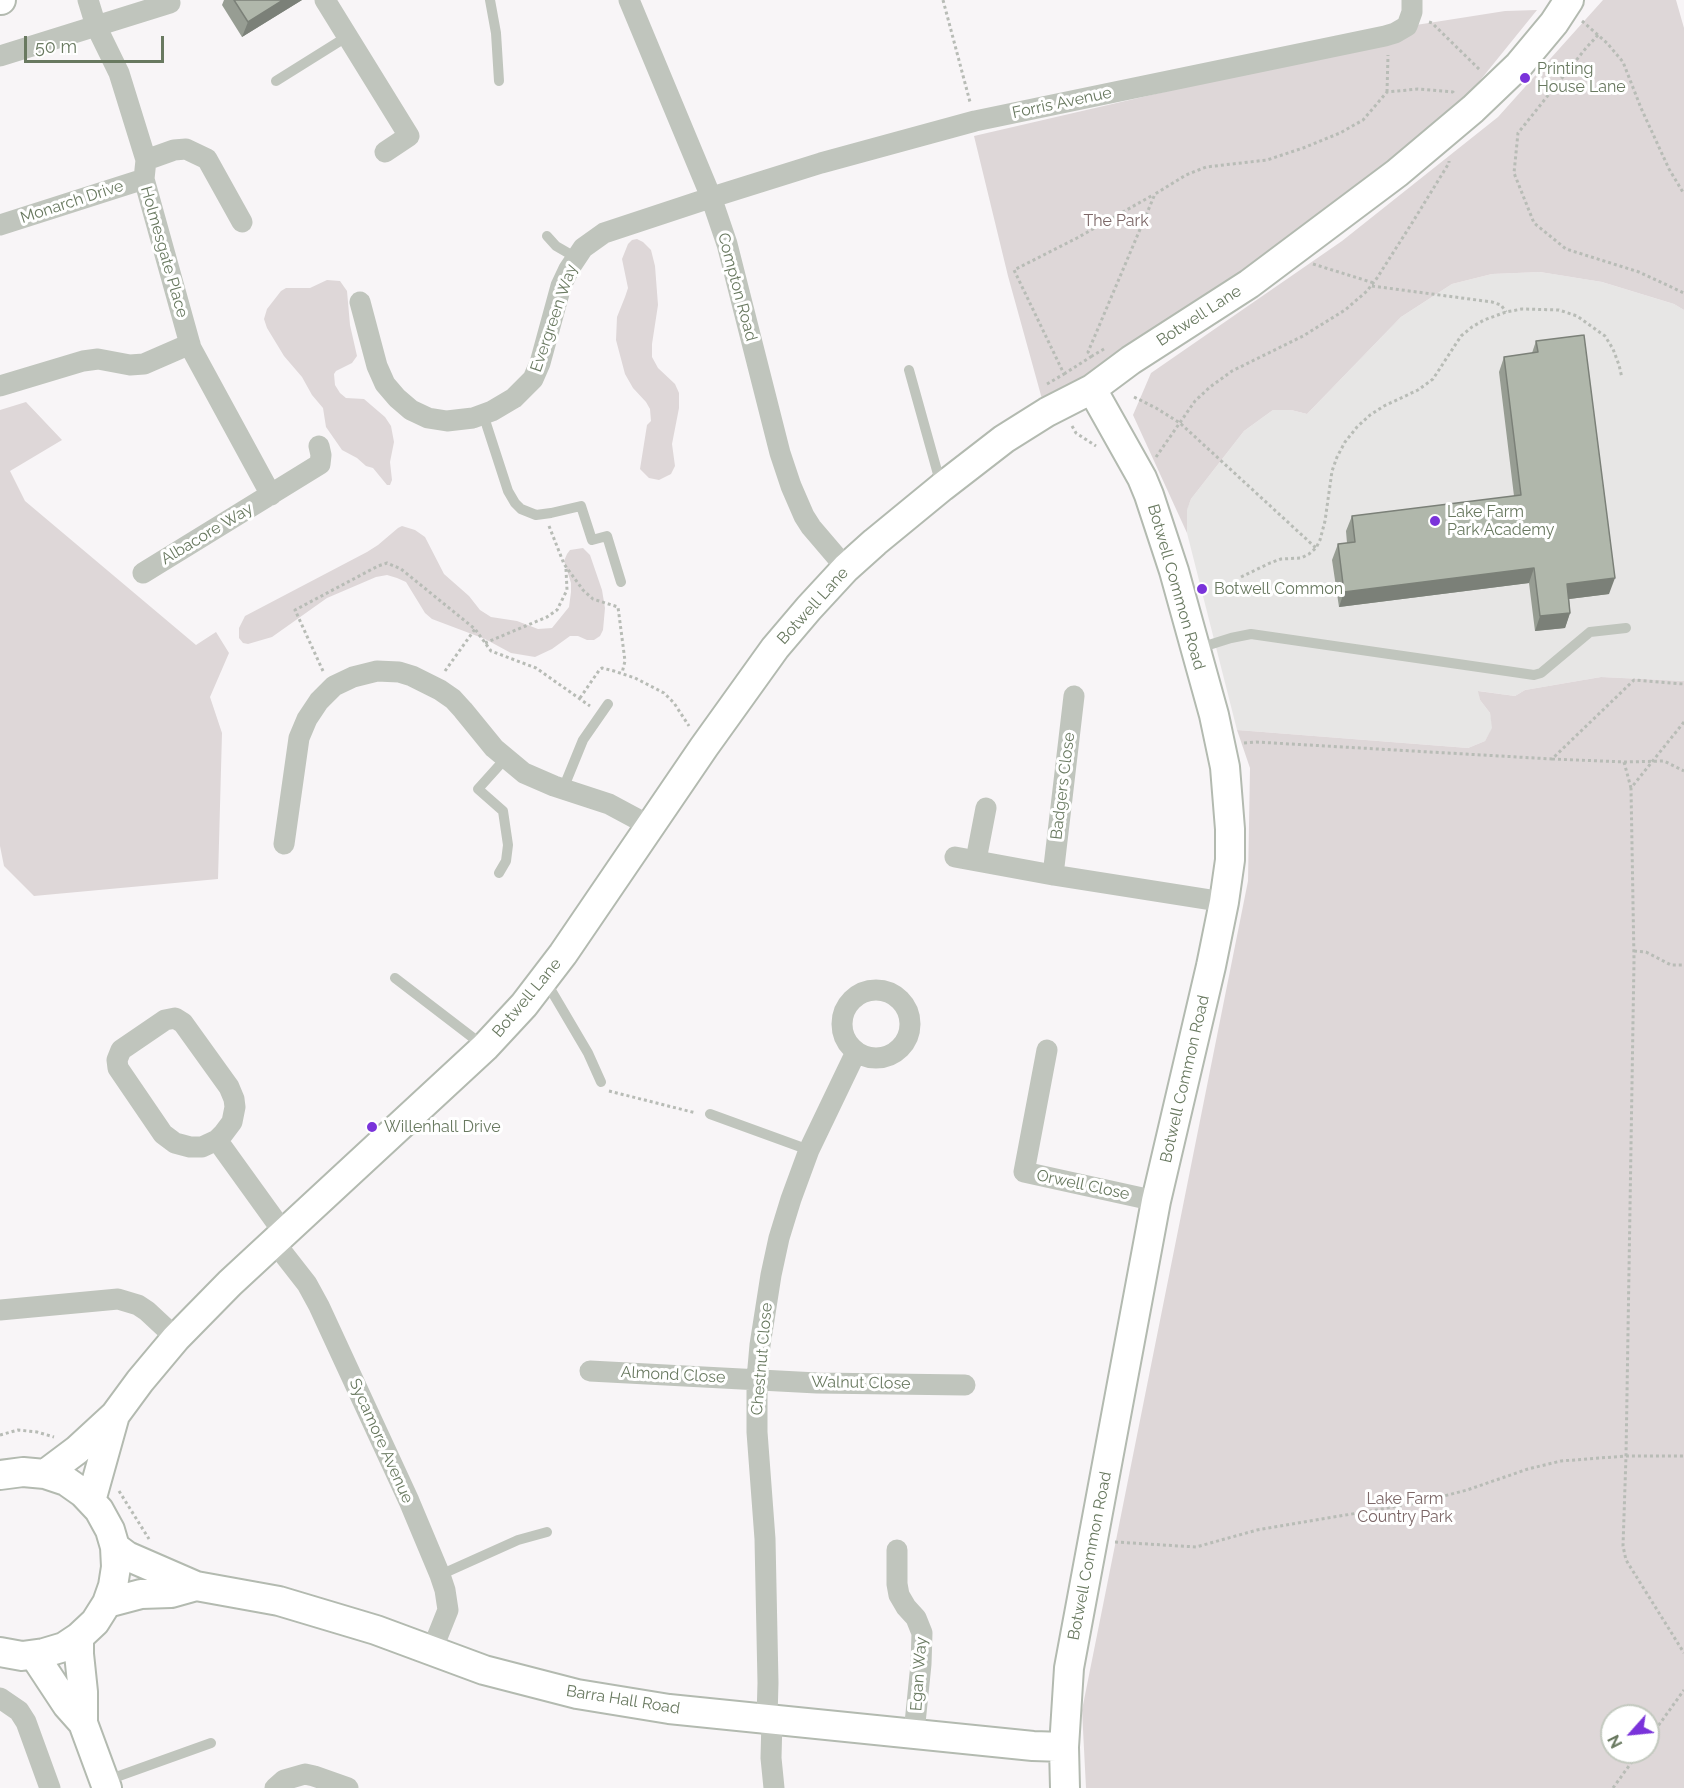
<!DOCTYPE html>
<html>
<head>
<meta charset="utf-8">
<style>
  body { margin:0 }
  #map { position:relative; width:1684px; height:1788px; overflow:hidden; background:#f8f5f7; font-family:Raleway,sans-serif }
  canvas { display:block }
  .north { position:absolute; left:1600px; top:1704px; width:60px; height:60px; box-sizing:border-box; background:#fff; border:2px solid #c3c9bf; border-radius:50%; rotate:243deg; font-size:16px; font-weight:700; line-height:24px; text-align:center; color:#697960 }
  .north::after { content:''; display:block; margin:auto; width:21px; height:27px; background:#7a33da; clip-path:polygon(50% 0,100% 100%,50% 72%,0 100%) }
  .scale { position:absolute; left:24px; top:36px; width:140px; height:27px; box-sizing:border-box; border:3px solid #697960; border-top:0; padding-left:8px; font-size:18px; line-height:21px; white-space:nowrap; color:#697960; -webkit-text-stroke:4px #fff; paint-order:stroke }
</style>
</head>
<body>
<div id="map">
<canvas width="1684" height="1788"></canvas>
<div class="north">N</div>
<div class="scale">50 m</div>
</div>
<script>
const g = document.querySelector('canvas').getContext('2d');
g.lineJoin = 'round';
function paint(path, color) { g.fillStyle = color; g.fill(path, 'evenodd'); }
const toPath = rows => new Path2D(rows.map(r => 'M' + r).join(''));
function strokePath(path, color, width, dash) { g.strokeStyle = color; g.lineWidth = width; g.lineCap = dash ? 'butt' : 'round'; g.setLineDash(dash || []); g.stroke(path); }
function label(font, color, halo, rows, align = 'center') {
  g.font = font + ' Raleway,sans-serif'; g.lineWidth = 6; g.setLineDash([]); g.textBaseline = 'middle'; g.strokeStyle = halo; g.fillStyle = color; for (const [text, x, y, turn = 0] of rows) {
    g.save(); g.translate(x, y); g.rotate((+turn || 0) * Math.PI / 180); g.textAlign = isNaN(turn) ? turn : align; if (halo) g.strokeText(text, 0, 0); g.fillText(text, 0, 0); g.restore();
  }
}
const built = toPath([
  [1540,272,1602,282,1674,304,1684,310,1684,681,1601,677,1525,690,1515,696,1479,691,1480,700,1490,713,1493,728,1485,741,1468,748,1237,730,1187,533,1187,509,1191,499,1244,431,1273,410,1291,410,1307,414,1401,317,1452,284,1492,274]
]);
const green = toPath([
  [1603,0,1676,0,1684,28,1684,310,1674,304,1602,282,1540,272,1492,274,1452,284,1401,317,1307,414,1291,410,1273,410,1244,431,1191,499,1187,510,1187,533,1133,415,1151,373,1342,241,1498,117],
  [1537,10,1465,99,1353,196,1180,316,1083,377,1042,399,1008,276,974,136,1406,36,1416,25,1505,11],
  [637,239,643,242,651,250,655,266,658,305,652,344,652,357,658,368,675,384,679,393,679,408,672,444,675,466,671,474,659,480,649,478,640,469,647,425,651,421,650,409,646,402,633,388,625,374,616,340,617,317,625,297,628,288,622,259,628,244,632,240],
  [327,280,340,281,347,291,350,325,357,356,352,363,336,371,334,374,335,385,340,393,346,398,364,399,385,417,391,426,394,442,390,462,392,480,390,485,387,485,373,468,366,466,357,458,342,450,326,427,323,408,312,395,302,377,284,356,267,328,264,319,267,309,281,291,286,288,310,288],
  [26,402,62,440,10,471,25,501,196,645,216,632,229,653,210,697,222,733,218,879,34,896,4,866,0,846,0,410],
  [402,526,415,530,425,537,444,574,469,596,480,610,491,617,517,621,538,629,552,628,569,607,571,592,571,583,564,561,567,554,570,550,583,548,590,555,602,590,605,608,603,630,600,636,594,640,587,640,578,636,570,636,552,649,535,657,511,653,485,639,432,619,425,613,406,582,397,578,387,575,376,577,327,598,272,637,248,644,243,643,239,638,239,628,245,616,367,552,378,545,398,528],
  [1601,677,1684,681,1684,1788,1086,1788,1082,1710,1248,881,1250,768,1237,730,1468,748,1485,741,1492,728,1490,713,1480,700,1478,691,1515,696,1525,690],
  [1612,1716,1648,1716,1648,1752,1612,1752]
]);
const path = toPath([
  [943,0,970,102],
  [1582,21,1607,43,1623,62,1641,108,1669,169,1684,194],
  [1429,22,1432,23,1481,71],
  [1598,35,1586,48,1518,133,1514,173,1534,223,1566,249,1639,272,1684,293],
  [1387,92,1388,55],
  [1313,264,1374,283],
  [1372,286,1492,302,1501,305,1506,312],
  [1104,349,1092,356,1088,352,1155,194,1186,175,1206,167,1267,160,1303,148,1340,133,1363,120,1387,92,1418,89,1453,92,1455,95],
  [1064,374,1092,356],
  [1047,384,1064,374,1014,270,1077,238,1153,195],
  [1134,397,1156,408,1180,423,1316,548],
  [1072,426,1076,433,1096,446],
  [1156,457,1195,401,1210,387,1232,371,1303,336,1345,310,1367,291,1377,278,1412,223,1449,163,1449,161],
  [549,526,564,564,583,590,593,599,618,607,625,661,622,673],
  [1241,577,1270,563,1281,559,1301,558,1309,554,1316,548,1320,540,1325,521,1332,471,1337,457,1345,442,1357,427,1370,415,1384,406,1418,390,1433,379,1461,336,1472,327,1484,320,1506,312,1522,309,1559,310,1577,316,1605,336,1613,349,1619,365,1622,378],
  [485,643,547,617,557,610,567,590,566,569],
  [323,671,295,610,378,566,387,563,401,569,475,629,491,651,536,668,590,706],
  [445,671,475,629],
  [580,698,600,669,602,668,614,671,635,678,664,693,674,703,689,726],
  [1684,722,1631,788,1634,960,1626,1456,1623,1546,1626,1560,1684,1653],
  [1244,743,1256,742,1552,759,1634,680,1684,684],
  [1552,759,1624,762,1664,761,1684,771],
  [1624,762,1631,788],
  [1634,951,1646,952,1671,965,1684,965],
  [609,1091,696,1113],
  [0,1435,18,1430,37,1432,54,1437],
  [119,1491,149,1539],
  [1115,1542,1196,1547,1257,1530,1417,1503,1467,1490,1528,1469,1561,1461,1626,1456,1684,1456],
  [1648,1740,1684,1690],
  [1613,1788,1639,1752]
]);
const lane = toPath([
  [490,0,496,33,499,81],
  [276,81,348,36],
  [547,236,556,246,575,257],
  [909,370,941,485],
  [483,414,508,491,515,503,521,509,536,515,551,513,581,506,592,540,607,536,621,582],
  [1196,649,1231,638,1251,634,1534,675,1541,673,1590,632,1626,628],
  [563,789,583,740,608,704],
  [499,873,506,861,508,845,503,811,478,789,505,759],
  [395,978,485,1047],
  [545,980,588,1053,601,1082],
  [710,1114,809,1150],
  [440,1575,518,1540,547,1532],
  [105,1781,211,1743]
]);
const street = toPath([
  [88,0,96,26,119,73,146,160,144,179,191,348,271,495],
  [325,0,409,136,385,152],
  [629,0,711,197,727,244,780,453,791,486,804,516,811,527,846,568],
  [0,56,170,3],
  [146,160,174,150,186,149,207,159,242,222],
  [0,225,144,179],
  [360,302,377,366,385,384,397,398,411,410,428,418,447,421,473,418,492,411,514,398,533,379,540,363,561,286,569,269,583,248,604,233,722,194,821,163,975,121,1385,36,1395,33,1407,26,1412,12,1412,0],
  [0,386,83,361,98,359,130,365,144,364,190,344],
  [143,573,320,464,321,455,319,446],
  [284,844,299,738,307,719,319,701,334,686,353,677,377,671,399,672,412,676,440,690,453,699,463,710,494,748,524,773,554,786,609,804,650,826],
  [955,857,1053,875,1224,902],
  [976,860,986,808],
  [1053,875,1074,696],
  '842 1024a34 34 0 1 1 68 0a34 34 0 1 1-68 0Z',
  [1047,1050,1024,1172,1156,1201],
  [217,1140,223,1134,232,1122,235,1107,234,1099,229,1087,183,1023,175,1018,165,1020,121,1050,117,1060,118,1068,163,1134,175,1143,190,1147,202,1147,217,1140,284,1233],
  [275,1243,307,1284,319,1306,409,1501,440,1575,445,1590,448,1610,432,1650],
  [0,1310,118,1299,138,1305,147,1311,176,1338],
  [590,1371,817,1383,965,1385],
  [897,1550,897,1584,899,1595,906,1607,916,1618,922,1633,921,1664,914,1733],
  [0,1698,19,1711,26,1722,50,1788],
  [767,1718,768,1683,765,1539,757,1432,757,1379,760,1345,771,1275,779,1238,791,1199,809,1150,856,1052],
  [772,1719,771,1758,774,1788],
  [275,1788,284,1780,305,1774,314,1776,348,1788]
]);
const secondary = toPath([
  [0,0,1,0],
  [45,1474,77,1450,115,1415,140,1381,176,1338,230,1283,485,1047,524,1005,563,954,704,747,775,648,809,608,846,568,875,542,942,487,1004,439,1047,412,1092,389,1131,360,1249,284,1397,173,1473,109,1519,65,1554,23,1569,0],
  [0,1475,23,1472,45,1474,66,1481,83,1493,99,1510,110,1530,115,1547,116,1567,113,1586,107,1603,95,1622,79,1637,64,1647,44,1653,22,1656,0,1652],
  [91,1501,115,1415],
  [115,1547,127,1556,196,1586,279,1601,376,1630,484,1670,577,1694,669,1709,1033,1746,1064,1747],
  [107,1603,141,1594,171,1593,196,1586],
  [79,1637,79,1654,83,1692,83,1723],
  [34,1655,67,1705,83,1723,107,1788],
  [1065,1788,1064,1747,1069,1668,1156,1201,1211,966,1224,902,1230,860,1230,829,1225,767,1214,715,1174,571,1149,495,1142,478,1092,389]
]);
const wall = toPath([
  [224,0,302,0,242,37,222,5],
  [1536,341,1609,594,1569,599,1570,613,1565,628,1535,631,1529,583,1339,607,1332,560,1338,544,1347,543,1346,531,1352,516,1514,496,1499,372,1504,357,1532,353]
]);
const shadedWall = toPath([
  [283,0,302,0,242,37,248,22],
  [1534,568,1529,583,1339,607,1344,592],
  [1615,578,1609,594,1561,600,1567,584],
  [1570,613,1565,628,1535,631,1540,616]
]);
const building = toPath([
  [234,0,283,0,248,22,234,0],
  [1584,335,1615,578,1567,584,1570,613,1540,616,1534,568,1344,592,1338,544,1355,542,1352,516,1521,495,1504,357,1538,352,1536,341,1584,335]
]);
const markers = [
  [1525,78,6,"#7a33da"],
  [1435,521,6,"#7a33da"],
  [1202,589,6,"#7a33da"],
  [372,1127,6,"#7a33da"]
];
const poiNames = [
  ["Printing",1537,69],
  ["House Lane",1537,87],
  ["Lake Farm",1447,512],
  ["Park Academy",1447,530],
  ["Botwell Common",1214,589],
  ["Willenhall Drive",384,1127]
];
const streetNames = [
  ["Forris Avenue",1062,103,-12],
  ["Monarch Drive",72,202,-18],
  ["Holmesgate Place",164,252,74],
  ["Compton Road",737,287,75],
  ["Botwell Lane",1199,316,-33],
  ["Evergreen Way",554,318,-71],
  ["Albacore Way",207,534,-31],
  ["Botwell Common Road",1176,587,74],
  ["Botwell Lane",813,606,-48],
  ["Badgers Close",1063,786,-83],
  ["Botwell Lane",527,998,-50],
  ["Botwell Common Road",1185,1079,-77],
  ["Orwell Close",1083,1185,12],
  ["Chestnut Close",762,1359,-85],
  ["Almond Close",673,1375,3],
  ["Walnut Close",861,1383,1],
  ["Sycamore Avenue",381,1441,66],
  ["Botwell Common Road",1090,1556,-79],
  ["Egan Way",919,1674,-86],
  ["Barra Hall Road",623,1700,9]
];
const parkNames = [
  ["The Park",1116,221],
  ["Lake Farm",1405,1499],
  ["Country Park",1405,1517]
];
paint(built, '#e7e6e5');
paint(green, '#ded7d8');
strokePath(secondary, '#b3bab0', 32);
strokePath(path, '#b8bcb6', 3, [3, 3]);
strokePath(lane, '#c0c5bd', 10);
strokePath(street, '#c0c5bd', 21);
strokePath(secondary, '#fff', 28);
paint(wall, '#979d93');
paint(shadedWall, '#7b8078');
paint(building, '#b0b7ab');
strokePath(building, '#7b8078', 1.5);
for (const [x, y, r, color] of markers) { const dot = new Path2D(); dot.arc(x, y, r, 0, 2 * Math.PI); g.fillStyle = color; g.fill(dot); strokePath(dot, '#fff', 2); }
label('16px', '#697960', '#fff', poiNames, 'left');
label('16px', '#697960', '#fff', streetNames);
label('16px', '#7c6767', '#fff', parkNames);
</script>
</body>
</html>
